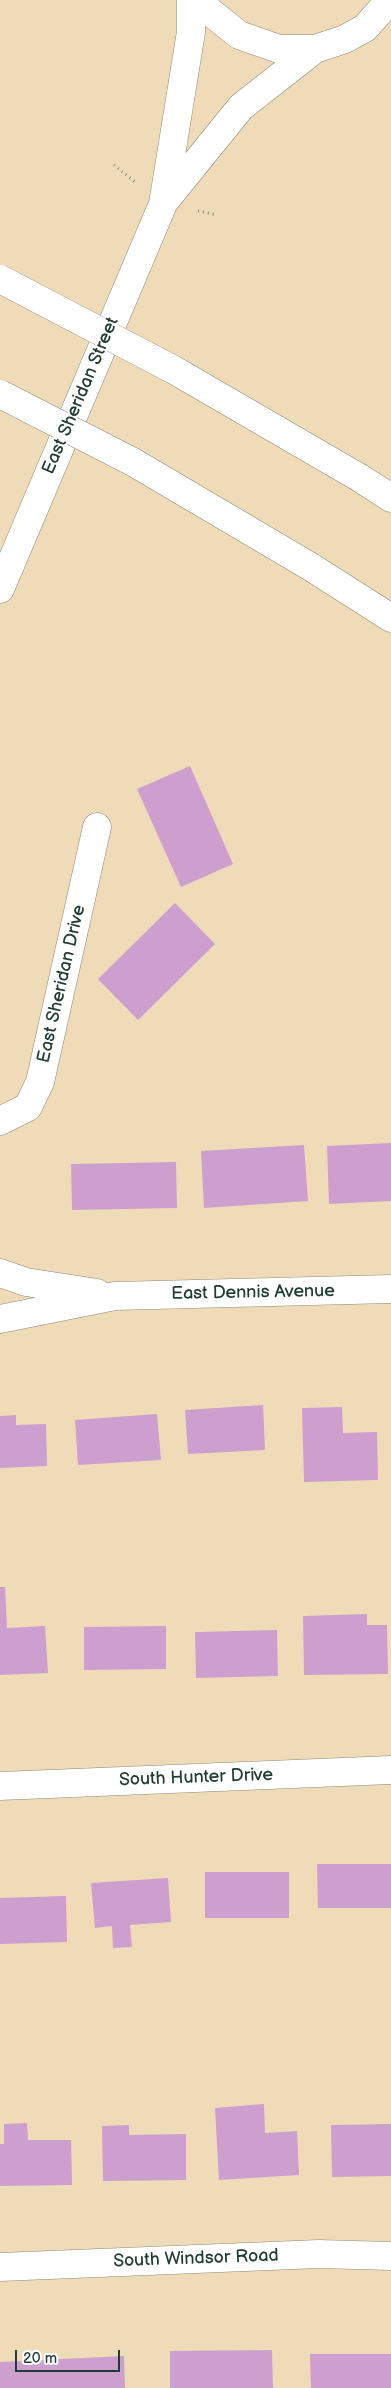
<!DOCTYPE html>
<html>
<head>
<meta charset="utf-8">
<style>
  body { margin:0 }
  #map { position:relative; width:391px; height:2388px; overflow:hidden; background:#f0dbb9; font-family:"Balsamiq Sans",sans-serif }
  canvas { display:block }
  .scale { position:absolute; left:15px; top:2350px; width:105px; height:22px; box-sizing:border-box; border:2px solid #1f3d34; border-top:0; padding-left:6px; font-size:15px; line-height:18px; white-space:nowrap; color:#1f3d34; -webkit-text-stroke:4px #fff; paint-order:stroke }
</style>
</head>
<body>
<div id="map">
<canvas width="391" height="2388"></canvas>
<div class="scale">20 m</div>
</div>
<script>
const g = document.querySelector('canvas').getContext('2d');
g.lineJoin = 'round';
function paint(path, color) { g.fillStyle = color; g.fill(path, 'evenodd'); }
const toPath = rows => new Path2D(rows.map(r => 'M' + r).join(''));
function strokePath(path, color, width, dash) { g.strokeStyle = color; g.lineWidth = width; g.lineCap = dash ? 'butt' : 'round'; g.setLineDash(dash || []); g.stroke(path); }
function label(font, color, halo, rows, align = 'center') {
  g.font = font + ' "Balsamiq Sans",sans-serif'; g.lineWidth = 4; g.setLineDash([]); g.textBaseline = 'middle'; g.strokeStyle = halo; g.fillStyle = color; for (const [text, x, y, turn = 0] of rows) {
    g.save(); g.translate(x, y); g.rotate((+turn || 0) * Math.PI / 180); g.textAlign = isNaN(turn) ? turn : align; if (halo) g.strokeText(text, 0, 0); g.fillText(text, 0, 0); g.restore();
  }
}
const building = toPath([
  [190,766,233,864,181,887,137,789],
  [175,903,215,944,138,1020,98,979],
  [391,1143,391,1201,329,1204,327,1146],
  [304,1145,308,1201,204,1208,201,1151],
  [176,1162,177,1208,72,1210,71,1164],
  [263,1405,265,1450,188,1454,185,1410],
  [342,1407,343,1433,377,1432,378,1480,304,1482,302,1408],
  [157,1414,161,1460,78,1465,75,1420],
  [16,1415,16,1425,46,1424,47,1466,0,1468,0,1416],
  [0,1587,5,1587,7,1628,45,1626,48,1673,0,1675],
  [367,1614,367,1625,387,1625,388,1674,304,1675,303,1616],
  [166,1626,166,1669,84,1670,84,1627],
  [277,1630,278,1676,196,1678,195,1632],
  [317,1864,391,1864,391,1908,318,1908],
  [205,1872,289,1872,289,1918,205,1918],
  [168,1878,171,1922,130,1925,132,1947,113,1948,112,1926,95,1928,91,1883],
  [66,1896,67,1942,0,1944,0,1898],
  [264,2104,265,2133,297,2131,299,2175,219,2180,215,2108],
  [27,2123,28,2140,71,2140,72,2185,0,2186,0,2144,4,2144,4,2124],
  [391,2124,391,2176,332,2177,331,2125],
  [129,2125,129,2135,186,2134,186,2180,103,2181,102,2126],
  [272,2350,273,2388,170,2388,170,2351],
  [310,2354,391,2354,391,2388,311,2388],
  [124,2356,125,2388,0,2388,0,2362]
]);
const path = toPath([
  [114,165,135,182],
  [198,211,217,215]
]);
const minor = toPath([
  [0,1121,28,1107,40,1082,97,827],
  [0,1786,391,1770],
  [0,2267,319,2254,391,2256]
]);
const tertiary = toPath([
  [0,1273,26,1282,97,1293],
  [0,1319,115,1296,391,1289]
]);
const secondary = toPath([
  [201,0,209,11,239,35,279,49,315,49,345,39,365,28,390,0],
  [164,202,241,107,315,49],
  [0,589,163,204,191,32,191,0]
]);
const motorway = toPath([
  [360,478,391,498],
  [311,567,391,618]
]);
const motorwayBridge = toPath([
  [0,279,174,370,360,478],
  [0,394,133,462,311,567]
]);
const streetNames = [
  ["East Sheridan Street",81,396,-67],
  ["East Sheridan Drive",62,984,-77],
  ["East Dennis Avenue",253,1293,-1],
  ["South Hunter Drive",196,1778,-2],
  ["South Windsor Road",196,2259,-2]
];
paint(building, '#cc9fcf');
strokePath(minor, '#888c76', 29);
strokePath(tertiary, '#888c76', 29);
strokePath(secondary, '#888c76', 29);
strokePath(motorway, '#888c76', 29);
strokePath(path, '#888c76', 3, [1, 4]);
strokePath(minor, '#fff', 28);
strokePath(tertiary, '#fff', 28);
strokePath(secondary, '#fff', 28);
strokePath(motorway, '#fff', 28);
strokePath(motorwayBridge, '#888c76', 29, []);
strokePath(motorwayBridge, '#fff', 28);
label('18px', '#1f3d34', '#fff', streetNames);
</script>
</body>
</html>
